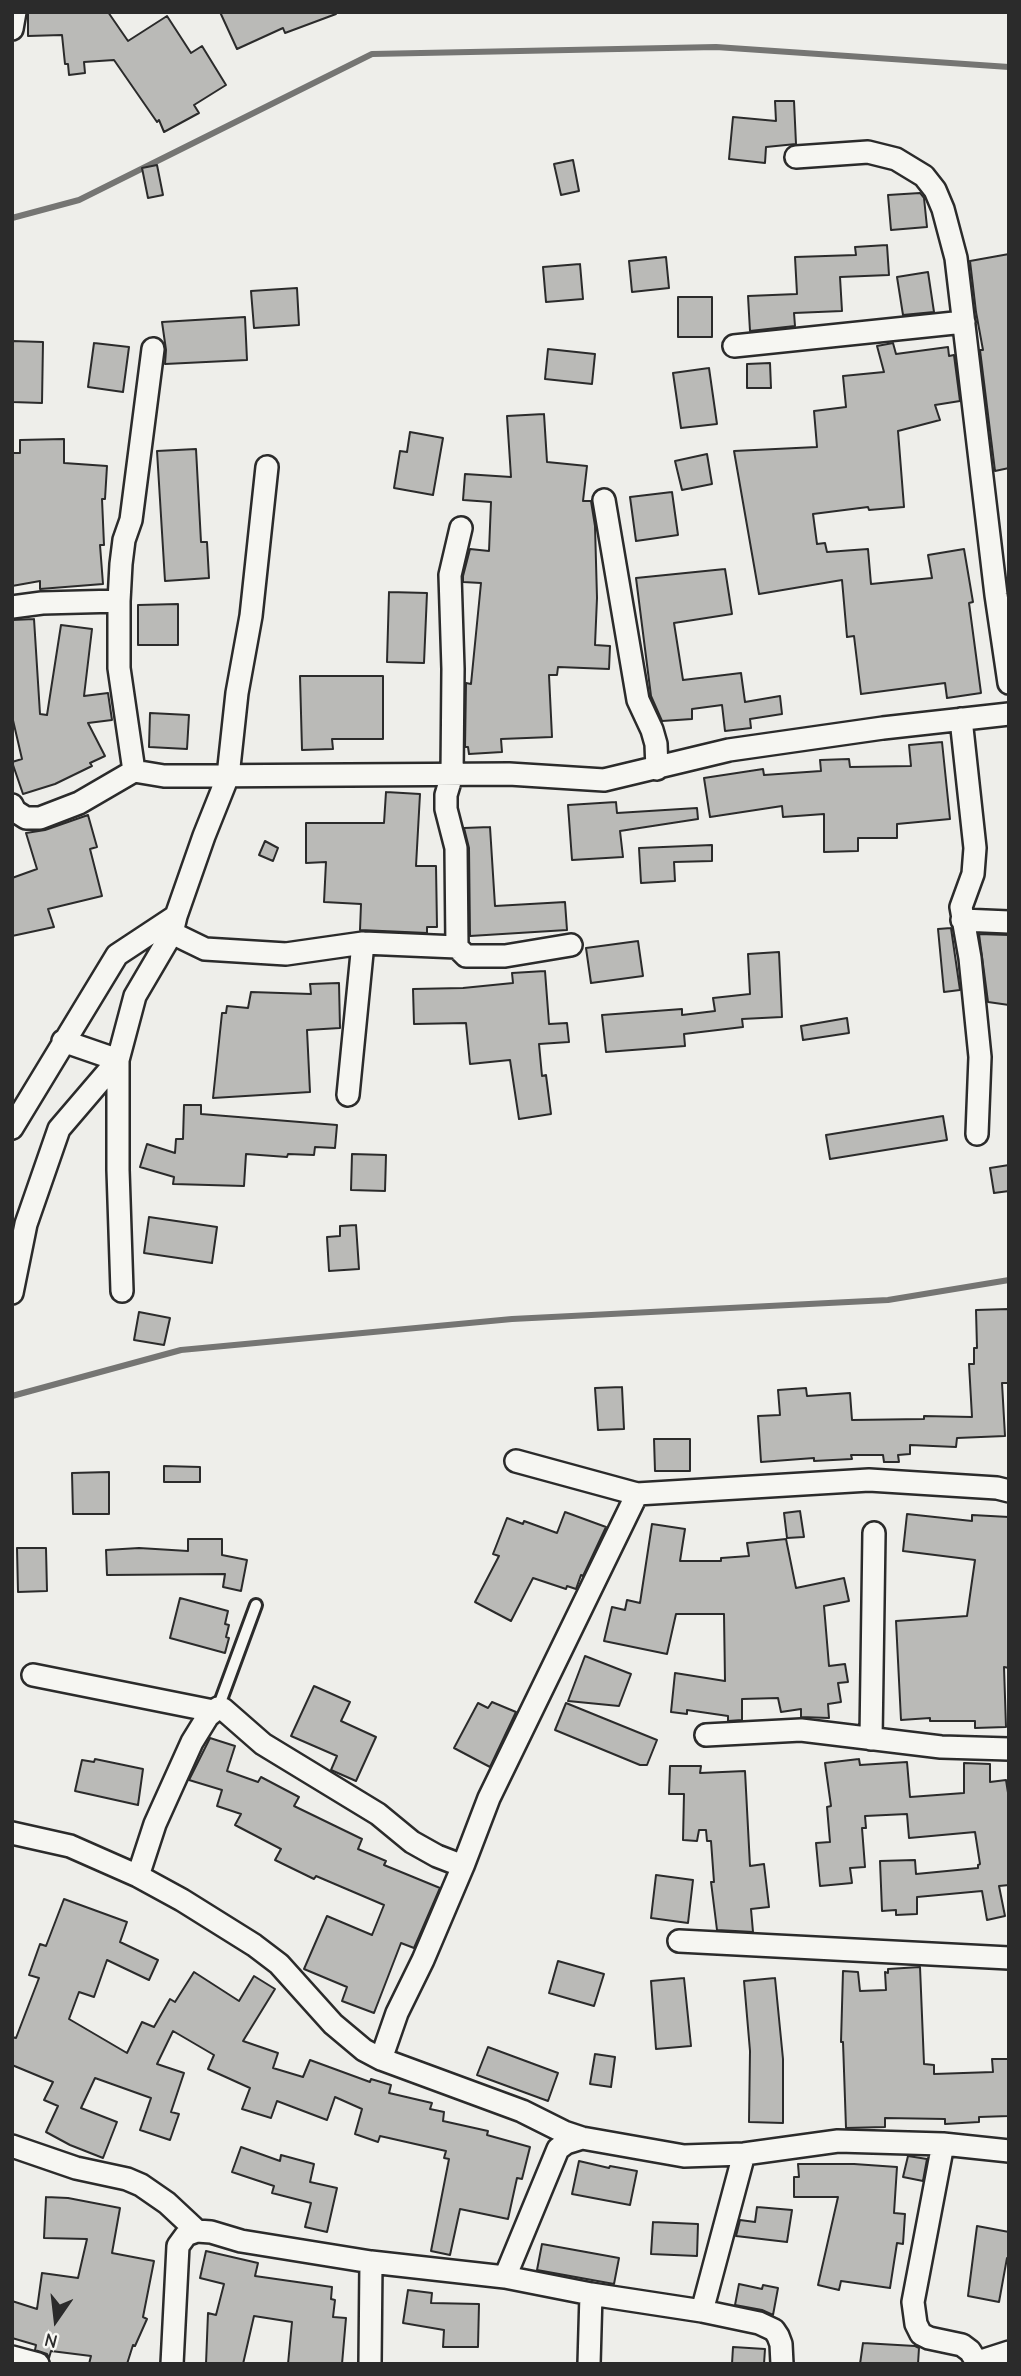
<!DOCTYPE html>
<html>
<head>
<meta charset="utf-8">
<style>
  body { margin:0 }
  #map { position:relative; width:1021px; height:2376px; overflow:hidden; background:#eeeeea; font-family:"Comic Neue",sans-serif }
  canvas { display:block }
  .frame { position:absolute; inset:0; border:14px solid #2b2b2b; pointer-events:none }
  .north { position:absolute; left:21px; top:2285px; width:70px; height:70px; -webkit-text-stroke:5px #f6f6f2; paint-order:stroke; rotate:194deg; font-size:19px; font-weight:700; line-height:28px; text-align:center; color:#2b2b2b }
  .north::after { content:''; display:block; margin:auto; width:24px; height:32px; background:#2b2b2b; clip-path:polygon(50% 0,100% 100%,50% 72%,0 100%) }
</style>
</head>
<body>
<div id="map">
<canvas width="1021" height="2376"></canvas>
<div class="frame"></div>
<div class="north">N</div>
</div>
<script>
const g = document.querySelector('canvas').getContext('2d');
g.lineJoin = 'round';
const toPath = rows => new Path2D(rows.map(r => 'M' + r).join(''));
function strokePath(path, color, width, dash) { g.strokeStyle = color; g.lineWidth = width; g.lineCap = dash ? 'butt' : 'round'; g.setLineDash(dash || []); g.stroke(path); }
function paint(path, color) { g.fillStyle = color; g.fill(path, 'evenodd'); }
const stream = toPath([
  [12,218,79,200,372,54,716,47,1009,67],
  [12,1396,181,1350,512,1319,888,1300,1009,1280]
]);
const building = toPath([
  [28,12,108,12,128,41,167,16,191,53,202,46,226,85,194,105,199,113,164,132,159,120,157,122,114,60,84,62,85,73,69,75,68,64,65,64,62,35,28,36,28,12],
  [220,12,336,12,336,14,285,33,283,28,237,49,220,12],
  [775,101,794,101,796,144,766,147,765,163,729,159,733,117,776,121,775,101],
  [573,160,579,191,561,195,554,164,573,160],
  [157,165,163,195,148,198,142,168,157,165],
  [920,193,924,198,927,227,891,230,888,195,920,193],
  [887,245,889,275,840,277,842,311,794,313,795,326,750,331,748,296,797,294,795,257,856,255,855,247,887,245],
  [1009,254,1009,468,995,471,980,350,983,350,976,312,970,261,1009,254],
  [666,257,669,288,632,292,629,261,666,257],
  [580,264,583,299,546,302,543,267,580,264],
  [928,272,934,312,903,315,897,277,928,272],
  [297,288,299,325,254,328,251,291,297,288],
  [678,297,712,297,712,337,678,337,678,297],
  [245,317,247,360,165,364,166,350,162,322,245,317],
  [12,341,43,342,42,403,12,402,12,341],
  [94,343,129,347,123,392,88,387,94,343],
  [893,343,896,354,948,347,949,356,954,355,960,401,935,405,940,420,898,431,904,507,869,510,868,507,813,514,817,544,825,543,827,552,868,549,871,584,932,578,928,555,964,549,973,602,969,603,981,693,947,698,945,683,861,694,854,636,847,637,842,580,759,594,734,451,817,447,814,411,846,407,843,376,884,372,877,346,893,343],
  [548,349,595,354,592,384,545,379,548,349],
  [770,363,771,388,747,388,747,364,770,363],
  [709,368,717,424,681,428,673,373,709,368],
  [544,414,547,462,587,466,583,501,591,501,595,526,597,598,595,645,610,646,609,669,558,667,557,675,549,675,552,737,501,739,502,752,469,754,468,747,465,747,466,683,471,684,481,583,463,582,463,576,470,549,489,551,491,502,463,500,465,474,511,477,507,416,544,414],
  [410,432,443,438,433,495,394,488,400,451,407,452,410,432],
  [64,439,64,463,107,466,105,499,102,499,104,545,100,545,103,584,40,589,40,581,12,586,12,453,20,453,20,440,64,439],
  [196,449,201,542,207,542,209,578,165,581,157,451,196,449],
  [707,454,712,484,682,490,675,461,707,454],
  [672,492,678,535,636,541,630,497,672,492],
  [725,569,732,614,674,623,683,680,741,673,745,702,780,696,782,714,750,719,751,728,725,731,722,705,692,709,692,719,662,721,651,696,636,578,725,569],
  [389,592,427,593,424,663,387,662,389,592],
  [178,604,178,645,138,645,138,605,178,604],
  [34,619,40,714,47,715,61,625,92,629,84,696,108,693,112,720,88,723,105,756,90,763,92,766,55,784,23,794,12,762,22,759,12,716,12,620,34,619],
  [300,676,383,676,383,739,332,739,333,749,302,750,300,676],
  [150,713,189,715,187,749,149,747,150,713],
  [942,742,950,819,897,824,897,838,858,838,858,851,824,852,824,814,783,817,782,806,710,817,704,778,763,769,764,775,821,771,820,760,849,759,850,767,911,766,909,745,942,742],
  [386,792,420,794,416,866,436,866,437,927,427,927,427,933,360,930,361,904,324,902,326,862,306,863,306,823,384,823,386,792],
  [616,802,617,813,697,808,698,819,620,831,623,857,572,860,568,805,616,802],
  [88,815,97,847,90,849,102,896,48,909,54,927,12,936,12,878,37,869,26,833,45,830,88,815],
  [490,827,495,906,565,902,567,930,470,936,469,848,464,828,490,827],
  [265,841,278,848,273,861,259,855,265,841],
  [712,845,712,861,674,862,675,881,641,883,639,848,712,845],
  [951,928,960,990,944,992,938,929,951,928],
  [979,934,1009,935,1009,1005,988,1002,979,934],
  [638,941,643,976,591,983,586,948,638,941],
  [779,952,782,1017,742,1019,743,1027,684,1034,685,1046,606,1052,602,1015,682,1009,682,1015,715,1011,713,998,750,994,748,954,779,952],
  [545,971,549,1024,567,1023,569,1042,539,1044,542,1076,546,1075,551,1114,519,1119,510,1060,470,1064,466,1023,414,1024,413,989,463,988,513,983,512,973,545,971],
  [339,983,340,1028,307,1030,310,1092,213,1098,222,1013,226,1013,227,1006,248,1008,251,992,311,994,310,984,339,983],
  [847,1018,849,1033,803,1040,801,1026,847,1018],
  [184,1105,201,1105,201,1114,337,1125,335,1148,315,1147,314,1155,288,1154,287,1157,246,1154,244,1186,173,1184,174,1177,140,1167,147,1144,175,1153,176,1139,183,1139,184,1105],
  [943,1116,947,1140,830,1159,826,1135,943,1116],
  [352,1154,386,1155,385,1191,351,1190,352,1154],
  [1009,1165,1009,1191,994,1193,990,1168,1009,1165],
  [149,1217,217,1227,212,1263,144,1253,149,1217],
  [356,1225,359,1269,329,1271,327,1237,340,1236,340,1226,356,1225],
  [1009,1309,1008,1383,1002,1383,1005,1436,957,1438,956,1447,910,1445,910,1454,898,1455,899,1462,884,1462,883,1455,851,1455,852,1459,814,1461,814,1458,761,1462,758,1416,780,1415,778,1390,806,1388,807,1396,850,1393,852,1420,924,1419,924,1416,972,1417,969,1364,974,1364,974,1348,977,1348,976,1310,1009,1309],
  [139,1312,170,1318,164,1345,134,1340,139,1312],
  [622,1387,624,1429,598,1430,595,1388,622,1387],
  [654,1439,690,1439,690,1471,655,1471,654,1439],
  [164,1466,200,1467,200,1482,164,1482,164,1466],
  [109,1472,109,1514,73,1514,72,1473,109,1472],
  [800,1511,804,1537,787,1538,784,1513,800,1511],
  [565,1512,606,1527,583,1576,581,1575,576,1589,567,1586,566,1589,533,1578,511,1621,475,1602,499,1556,493,1554,507,1518,523,1524,524,1521,557,1533,565,1512],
  [907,1514,972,1521,972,1515,1009,1517,1009,1668,1004,1667,1006,1727,975,1728,975,1721,930,1721,930,1718,901,1720,896,1621,967,1616,975,1560,903,1551,907,1514],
  [652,1524,685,1529,680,1561,721,1561,721,1558,749,1556,747,1543,786,1539,796,1588,844,1578,849,1601,824,1606,829,1666,845,1664,848,1682,838,1683,841,1702,828,1704,829,1718,801,1717,801,1709,781,1712,778,1698,742,1699,742,1720,728,1721,728,1716,687,1710,687,1714,671,1712,675,1673,725,1681,724,1614,676,1614,667,1654,604,1641,612,1607,625,1610,627,1600,640,1603,652,1524],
  [188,1539,222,1539,222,1555,247,1560,241,1591,223,1587,225,1574,107,1575,106,1550,139,1548,188,1551,188,1539],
  [17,1548,46,1548,47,1591,18,1592,17,1548],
  [180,1598,228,1611,225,1624,229,1625,226,1637,229,1638,225,1653,170,1638,180,1598],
  [585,1656,631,1674,619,1706,568,1701,585,1656],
  [314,1686,350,1702,341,1721,376,1737,356,1781,331,1770,337,1756,291,1736,314,1686],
  [492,1702,516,1712,490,1767,454,1748,478,1703,488,1708,492,1702],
  [566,1703,657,1740,647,1765,640,1765,555,1730,566,1703],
  [210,1738,235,1746,227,1771,258,1782,261,1777,299,1797,294,1806,362,1839,358,1849,386,1861,384,1865,440,1888,414,1948,401,1943,374,2013,342,2001,347,1987,304,1969,327,1916,372,1935,384,1905,316,1876,314,1879,275,1860,281,1849,235,1825,241,1814,217,1806,222,1790,189,1780,210,1738],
  [95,1759,143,1769,138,1805,75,1791,82,1760,94,1762,95,1759],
  [859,1759,860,1765,907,1762,910,1797,964,1793,964,1763,990,1764,990,1782,1006,1780,1009,1799,1009,1885,999,1886,1005,1916,987,1920,982,1891,917,1897,917,1914,896,1915,896,1910,882,1911,880,1861,915,1860,916,1874,978,1868,978,1865,980,1864,975,1832,909,1838,907,1814,865,1816,866,1828,862,1828,865,1867,850,1868,852,1883,820,1886,816,1843,830,1842,827,1807,831,1806,825,1763,859,1759],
  [670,1766,701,1766,700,1773,745,1771,750,1866,764,1864,769,1907,751,1909,753,1932,717,1930,711,1882,714,1882,711,1841,707,1841,706,1830,699,1830,697,1841,683,1840,684,1794,669,1794,670,1766],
  [656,1875,693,1880,688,1923,651,1918,656,1875],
  [64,1899,127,1922,120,1942,158,1960,149,1980,107,1960,94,1997,79,1992,69,2019,127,2053,142,2022,154,2027,170,1999,175,2002,194,1972,239,2001,254,1976,275,1989,243,2041,278,2053,273,2068,303,2077,310,2060,370,2082,371,2079,391,2085,389,2093,432,2103,430,2109,444,2112,443,2121,488,2131,487,2135,530,2147,522,2179,517,2178,508,2219,460,2209,450,2255,431,2251,449,2159,444,2158,446,2151,380,2136,378,2142,355,2134,362,2109,335,2097,327,2120,277,2101,271,2118,242,2109,250,2088,208,2069,214,2055,173,2031,157,2064,184,2073,171,2112,179,2114,170,2140,140,2130,151,2098,95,2078,81,2108,117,2122,103,2158,70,2145,46,2132,58,2106,44,2100,53,2082,12,2065,12,2037,16,2038,39,1978,29,1975,40,1944,46,1946,64,1899],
  [558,1961,604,1974,594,2006,549,1993,558,1961],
  [920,1967,924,2064,934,2065,934,2074,993,2072,992,2059,1009,2059,1009,2116,979,2117,979,2122,945,2124,945,2119,885,2118,885,2127,846,2128,843,2042,841,2042,843,1971,858,1972,860,1991,886,1990,885,1972,888,1973,888,1969,920,1967],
  [684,1978,691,2046,656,2049,651,1981,684,1978],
  [775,1978,783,2059,783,2123,749,2122,750,2051,744,1981,775,1978],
  [488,2047,558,2073,548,2101,477,2075,488,2047],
  [595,2054,615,2057,611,2087,590,2084,595,2054],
  [241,2147,280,2161,281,2155,314,2164,310,2182,337,2188,327,2232,305,2227,311,2203,272,2193,274,2186,232,2172,241,2147],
  [908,2156,927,2159,923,2181,903,2177,908,2156],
  [579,2161,609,2168,610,2166,637,2171,630,2205,572,2194,579,2161],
  [798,2164,854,2164,897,2167,894,2213,905,2214,903,2244,897,2243,890,2288,841,2281,839,2290,818,2285,838,2197,794,2197,794,2177,799,2177,798,2164],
  [46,2197,68,2198,120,2208,112,2253,154,2261,143,2317,147,2319,135,2346,133,2345,127,2364,89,2364,91,2356,51,2351,49,2358,47,2354,35,2350,36,2345,12,2338,12,2301,37,2309,42,2273,78,2278,87,2239,44,2238,46,2197],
  [757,2207,792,2210,787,2242,736,2236,740,2220,755,2222,757,2207],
  [653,2222,698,2224,697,2256,651,2254,653,2222],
  [977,2226,1009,2232,1009,2258,1007,2258,999,2302,968,2296,977,2226],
  [542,2244,619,2258,614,2284,537,2270,542,2244],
  [206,2251,258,2263,255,2276,332,2287,331,2299,335,2300,333,2317,346,2318,342,2364,288,2364,292,2322,254,2316,243,2364,206,2364,208,2313,216,2315,224,2284,200,2278,206,2251],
  [739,2284,762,2289,763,2285,778,2288,773,2315,762,2310,735,2305,739,2284],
  [408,2290,432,2293,431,2303,479,2304,478,2347,443,2347,444,2330,403,2323,408,2290],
  [863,2343,915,2346,919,2348,918,2364,860,2364,863,2343],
  [733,2347,765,2349,764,2364,732,2364,733,2347]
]);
const service = toPath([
  [218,1708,256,1605]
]);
const minor = toPath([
  [12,29,15,12],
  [796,157,868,152,896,159,924,176,935,190,943,209,956,258,996,595,1009,683],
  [734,346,964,322],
  [604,500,638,700,652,730,656,744,657,769],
  [461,528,450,575,453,669,452,775,446,795,446,809,456,848,457,947,466,956,505,956,571,945],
  [12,607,42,603,119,601],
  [961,719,975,848,973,874,961,907,970,958,980,1057,977,1134],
  [134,771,119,668,119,601,121,564,124,540,131,520,153,349],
  [12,805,15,811,26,818,40,818,79,803,134,771,164,776,189,776,509,774,604,780,729,750,883,728,1009,714],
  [962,920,1009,922],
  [172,933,205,949,286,954,363,943,457,947],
  [348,1095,363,943],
  [12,1128,117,955,176,916],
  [122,1291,118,1170,118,1060,135,996,172,933,176,916,204,836,228,776,237,693,251,616,267,467],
  [12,1293,26,1224,59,1129,118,1060,63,1041],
  [516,1461,637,1494,869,1480,997,1488,1009,1491],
  [33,1675,213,1711],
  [706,1735,801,1730,941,1747,1009,1749],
  [871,1739,874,1533],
  [12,1833,70,1846,138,1876,182,1900,254,1945,279,1964,333,2024,364,2050,381,2059,522,2111,564,2132,582,2138,684,2156,744,2154,838,2141,943,2144,1009,2151],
  [138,1876,155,1824,192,1742,208,1716,218,1708,223,1709,263,1744,378,1814,412,1842,437,1856,463,1866],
  [679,1941,1009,1958],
  [381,2059,397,2013,423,1960,463,1866,489,1798,637,1494],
  [943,2144,913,2302,916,2324,921,2334,929,2338,962,2345,970,2351,978,2364],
  [12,2146,76,2168,127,2179,141,2185,167,2203,197,2231],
  [505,2277,591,2294,702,2311,759,2323,774,2330,778,2336,781,2344,782,2364],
  [702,2311,744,2154],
  [12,2357,38,2364],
  [978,2362,1009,2352],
  [172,2364,178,2246,186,2235,197,2231,211,2232,241,2241,371,2262,505,2277,558,2149,566,2143,582,2138],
  [370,2364,371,2262],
  [589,2364,591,2294]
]);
strokePath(stream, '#757573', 6);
paint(building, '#babab7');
strokePath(building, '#2b2b2b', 2);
strokePath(service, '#2b2b2b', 16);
strokePath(minor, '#2b2b2b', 26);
strokePath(service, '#f6f6f2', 10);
strokePath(minor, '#f6f6f2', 21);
</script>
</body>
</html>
